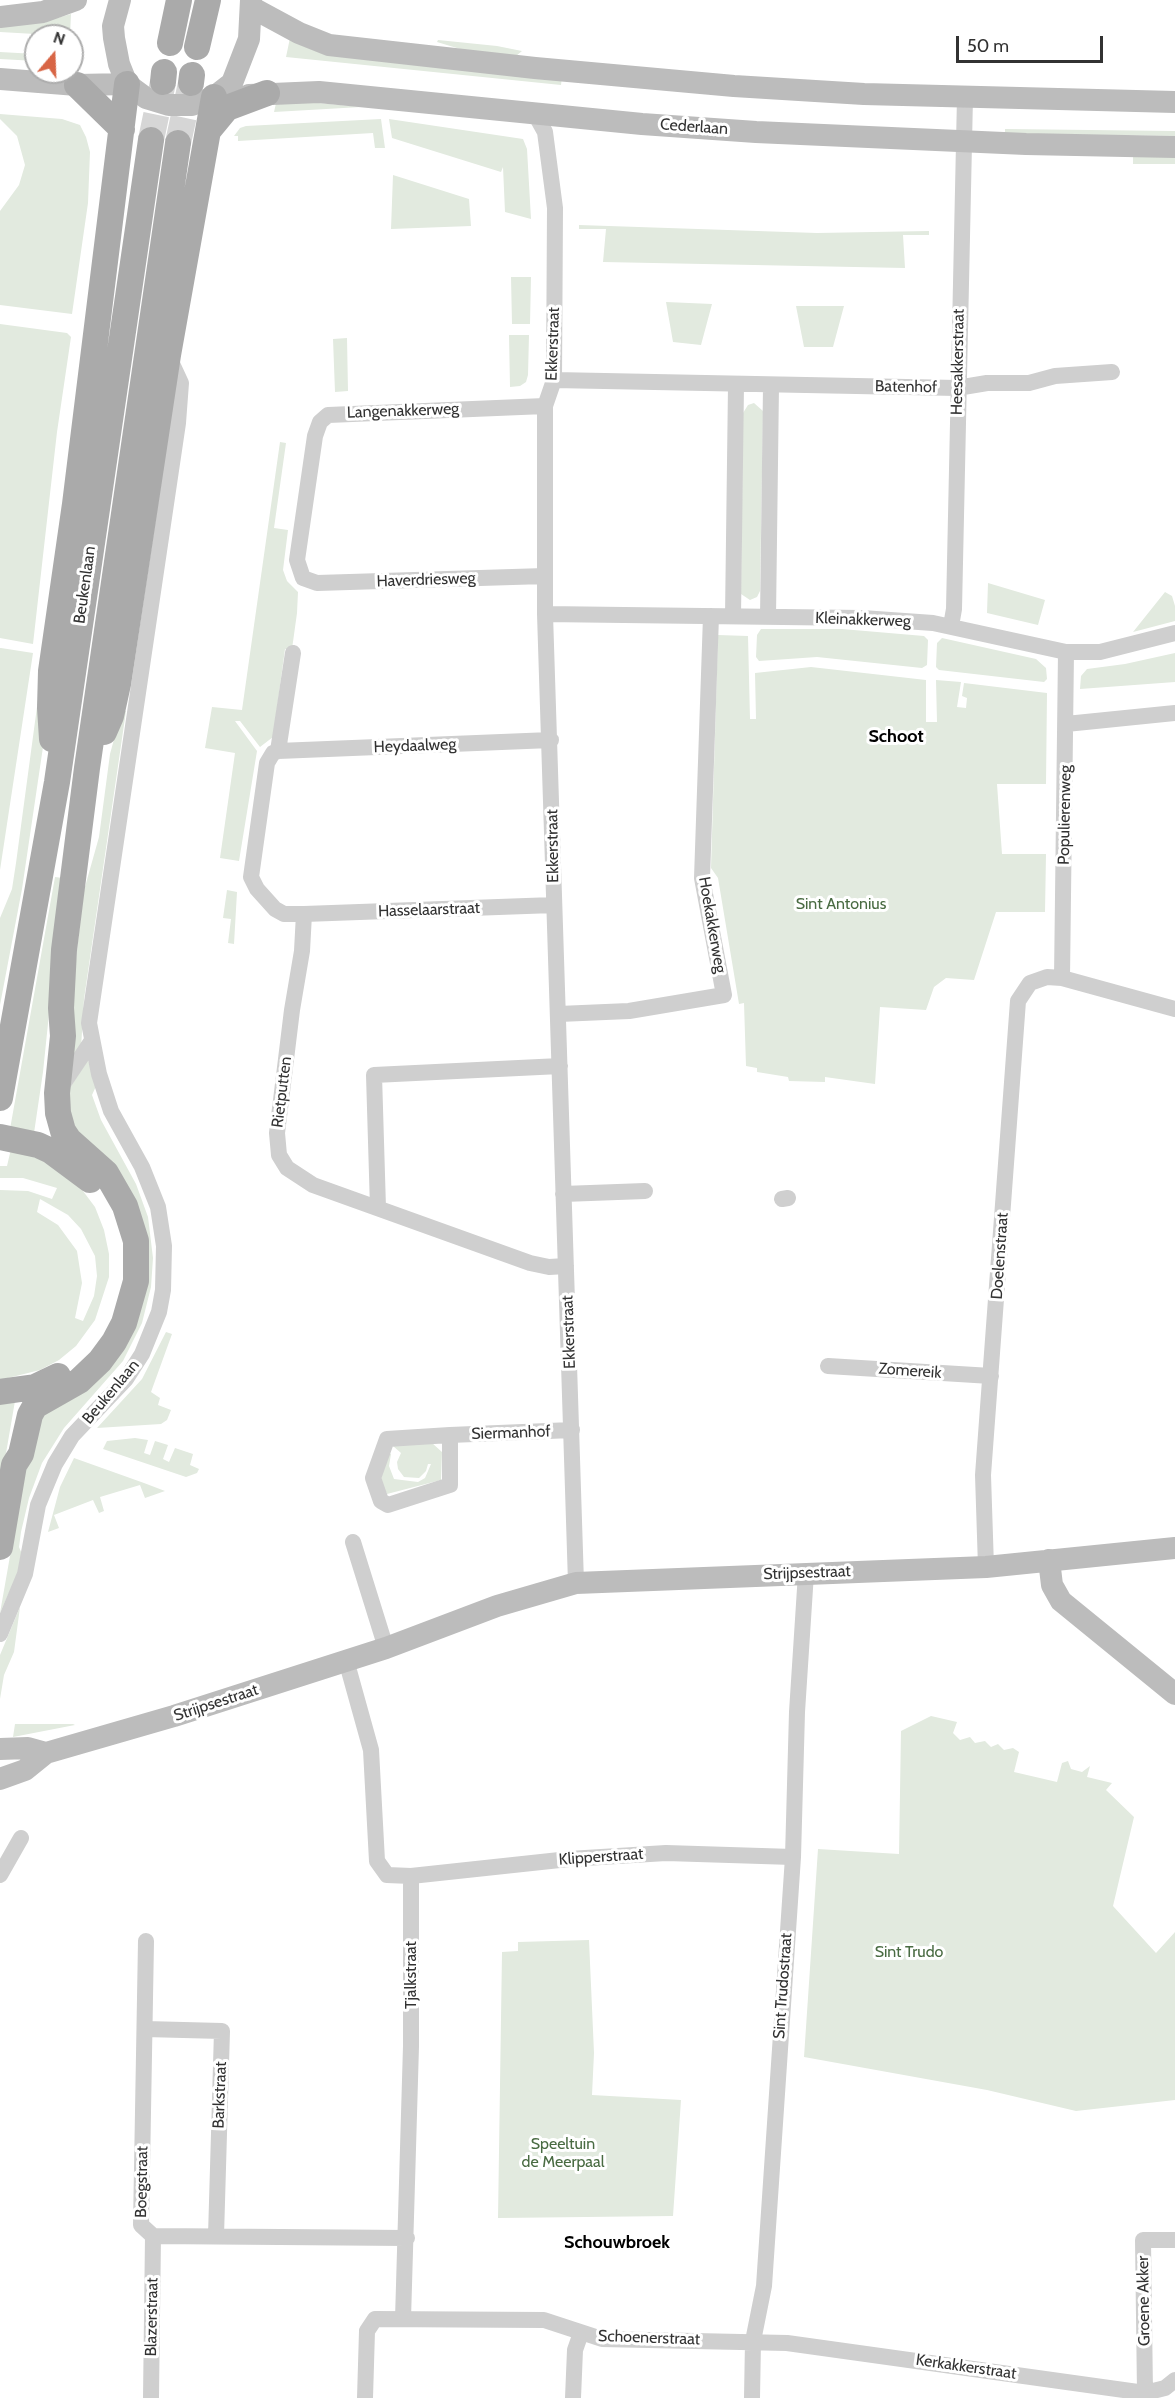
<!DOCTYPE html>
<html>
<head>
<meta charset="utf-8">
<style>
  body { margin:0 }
  #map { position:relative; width:1175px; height:2398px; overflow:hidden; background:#fff; font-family:Cabin,sans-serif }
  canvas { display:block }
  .north { position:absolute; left:24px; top:24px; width:60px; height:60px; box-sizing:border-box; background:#fff; border:2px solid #adadad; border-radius:50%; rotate:19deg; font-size:16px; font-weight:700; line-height:24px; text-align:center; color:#323232 }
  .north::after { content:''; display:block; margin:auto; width:21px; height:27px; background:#d86545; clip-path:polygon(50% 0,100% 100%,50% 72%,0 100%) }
  .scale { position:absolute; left:956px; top:36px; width:147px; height:27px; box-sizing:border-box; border:3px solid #323232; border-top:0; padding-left:8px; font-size:18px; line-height:21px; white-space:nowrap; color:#323232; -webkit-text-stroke:4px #fff; paint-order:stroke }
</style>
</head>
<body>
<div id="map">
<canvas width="1175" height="2398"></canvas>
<div class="north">N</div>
<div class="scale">50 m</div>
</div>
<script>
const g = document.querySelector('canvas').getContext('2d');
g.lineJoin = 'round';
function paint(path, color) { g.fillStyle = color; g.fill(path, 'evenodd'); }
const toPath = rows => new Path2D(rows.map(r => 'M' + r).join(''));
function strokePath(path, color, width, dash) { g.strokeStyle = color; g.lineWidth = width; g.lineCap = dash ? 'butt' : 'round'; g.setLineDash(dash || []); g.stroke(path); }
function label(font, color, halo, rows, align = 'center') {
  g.font = font + ' Cabin,sans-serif'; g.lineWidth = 6; g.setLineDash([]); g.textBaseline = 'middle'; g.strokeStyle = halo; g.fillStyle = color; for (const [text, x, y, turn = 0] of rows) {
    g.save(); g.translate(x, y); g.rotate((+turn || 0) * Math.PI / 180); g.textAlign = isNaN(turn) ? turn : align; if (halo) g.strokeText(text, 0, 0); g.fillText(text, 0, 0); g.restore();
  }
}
const green = toPath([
  [71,14,70,36,0,32,0,26,46,21],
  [290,38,562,77,561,85,286,57],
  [438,40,497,46,522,51,516,56,490,58,437,42],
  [0,52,36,54,36,61,0,59],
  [277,99,361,107,274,112],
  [0,114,62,119,80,125,86,137,90,152,88,203,72,314,0,305,0,211,19,185,25,165,17,136,0,119],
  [381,119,385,148,375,148,373,133,238,141,238,136,234,136,240,128,246,126],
  [389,119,523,139,527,149,531,219,505,212,503,167,501,172,392,138],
  [1005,129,1175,131,1175,136,1005,134],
  [1133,155,1175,156,1175,164,1133,164],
  [393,175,469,199,471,226,391,229],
  [579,225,817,233,929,231,929,235,903,235,905,268,603,262,606,229,579,229],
  [511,277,531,277,530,324,512,324],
  [666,302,712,304,701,345,673,342],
  [796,306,844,306,833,347,804,347],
  [0,324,67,333,71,337,57,432,33,644,0,638],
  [509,335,529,335,528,375,526,382,520,386,510,387],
  [347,338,348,391,335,392,333,339],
  [754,403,763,411,760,591,757,597,750,600,741,594,743,413,748,405],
  [280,442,286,443,274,528,288,530,283,570,287,581,298,592,297,613,292,649,285,649,273,737,260,747,240,721,235,721,257,751,239,861,220,858,235,753,205,748,212,707,242,710],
  [988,583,1045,600,1038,625,987,613],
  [1165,592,1172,596,1175,606,1175,621,1133,632],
  [761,629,842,629,924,636,928,640,927,665,922,668,817,657,759,661,756,657,757,635],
  [718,635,748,636,750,719,756,719,755,673,811,667,926,680,926,722,937,722,936,680,961,682,957,707,966,708,967,698,962,696,964,683,1047,693,1046,784,997,784,1002,854,1046,854,1045,912,996,912,974,980,946,978,934,987,926,1010,880,1007,875,1084,825,1077,825,1082,789,1081,788,1077,757,1072,757,1068,746,1066,744,1003,739,1004,718,878,711,868],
  [942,638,1036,659,1046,668,1047,679,1044,682,939,670,936,667,937,643],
  [1,648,33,653,0,870,0,648],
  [1175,653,1175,682,1080,689,1081,676,1087,669,1125,664],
  [39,692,43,747,22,889,0,1005,0,918,12,889,16,863],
  [122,710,126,711,84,999,81,1048,65,1066,83,894,99,837,110,754],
  [55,877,63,878,43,1072,34,1133,10,1129],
  [227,890,237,892,234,944,228,943,231,919,223,918],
  [88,1060,97,1084,92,1095,101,1120,136,1184,148,1217,153,1258,151,1287,142,1323,123,1361,64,1428,42,1463,29,1498,21,1532,19,1547,24,1559,0,1613,30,1442,46,1412,145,1281,70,1116,69,1089],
  [11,1149,38,1157,80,1187,95,1207,104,1230,109,1254,109,1277,95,1320,76,1346,59,1360,40,1370,0,1380,0,1190,28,1191,52,1199,57,1188,23,1178,0,1178,0,1166,7,1166],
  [40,1199,68,1215,81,1229,95,1256,97,1276,94,1296,83,1321,75,1318,82,1283,77,1251,58,1225,37,1212],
  [166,1332,172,1334,151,1392,160,1398,158,1405,171,1410,167,1420,161,1424,97,1428,142,1379],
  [0,1400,15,1401,0,1488],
  [135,1438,148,1440,144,1453,150,1455,155,1441,168,1445,163,1459,169,1462,175,1448,193,1454,190,1465,199,1469,197,1473,186,1477,103,1449,107,1441],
  [432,1443,442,1452,441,1480,387,1494,380,1478,389,1453,391,1454,389,1466,394,1479,418,1482,425,1478,431,1464,428,1464,426,1471,419,1478,404,1477,398,1469,397,1462,401,1453,393,1446],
  [74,1458,144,1483,165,1491,145,1498,140,1485,100,1497,104,1511,99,1513,93,1500,54,1515,59,1528,48,1532,60,1487],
  [20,1607,14,1652,4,1675,0,1699,0,1655],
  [931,1716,957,1722,953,1733,960,1740,970,1737,975,1743,985,1741,991,1747,998,1744,1004,1750,1013,1748,1019,1752,1014,1772,1057,1782,1062,1763,1068,1761,1071,1769,1082,1772,1090,1766,1087,1777,1112,1783,1106,1790,1134,1817,1113,1906,1156,1953,1175,1932,1175,2100,1076,2111,987,2090,804,2057,818,1849,899,1854,901,1731],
  [15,1724,73,1724,75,1725,13,1737],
  [589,1940,594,2053,592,2095,681,2100,673,2216,498,2218,502,1952,518,1951,518,1942]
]);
const primaryTunnel = toPath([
  [151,140,163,82],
  [178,143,191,83]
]);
const street = toPath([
  [535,114,545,132,555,208,554,380,545,406,545,614,576,1583],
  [554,380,957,388,987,383,1029,383,1055,376,1112,372],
  [545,576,317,583,303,578,297,560,315,436,320,422,328,415,545,406],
  [545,614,862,618,933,623,1066,652,1100,652,1175,633],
  [733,616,736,385],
  [768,617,771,386],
  [951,626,954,609,965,97],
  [293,653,278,751,273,753,267,763,251,877,257,889,275,909,284,914,304,914,554,905],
  [1066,724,1175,713],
  [278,751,551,740],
  [304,914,302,951,292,1010,277,1133,279,1155,287,1168,313,1185,530,1263,549,1267,566,1266],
  [1062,978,1066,652],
  [559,1014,629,1011,724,995,702,878,711,616],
  [61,1087,91,1042],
  [563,1194,645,1191],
  [782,1199,788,1198],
  [378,1208,374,1075,560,1066],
  [828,1366,991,1376],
  [450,1435,450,1485,388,1505,381,1501,373,1478,387,1439,450,1435,572,1430],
  [353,1542,386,1648],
  [986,1567,983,1475,1018,1001,1030,983,1047,977,1062,978,1175,1009],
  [0,1634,25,1574,38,1505,55,1464,72,1436,126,1379,142,1354,159,1312,163,1290,164,1246,158,1207,142,1167,111,1111,99,1074,89,1023,178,423,181,383,168,355],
  [346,1660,371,1750,377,1861,387,1875,411,1876,411,2046,403,2319],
  [0,1875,21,1838],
  [411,1876,569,1859,666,1853,793,1857],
  [146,1941,141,2225,153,2236,407,2238],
  [145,2029,222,2031,216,2236],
  [1145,2393,1143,2240,1175,2240],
  [151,2398,153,2236],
  [365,2398,367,2331,375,2319,544,2320,602,2339,787,2343,1145,2393,1165,2388,1175,2380],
  [573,2398,575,2350,581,2333],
  [752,2398,753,2341,764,2286,793,1857,797,1712,806,1573]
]);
const secondary = toPath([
  [120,0,113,26,114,38,119,64,127,84,146,98,169,105,192,105,214,97,232,83,249,39,251,0],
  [251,7,299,33,329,45,535,68,734,86,864,94,1175,102],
  [0,17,43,12,76,0],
  [0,79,77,85,127,84],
  [249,95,319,92,642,124,756,132,1026,144,1175,147],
  [1049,1560,1052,1585,1061,1601,1175,1694],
  [0,1749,28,1748,46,1753],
  [0,1779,25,1770,46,1753,174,1716,386,1648,497,1606,576,1583,986,1567,1175,1548]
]);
const primary = toPath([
  [170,43,179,0],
  [197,47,208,0],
  [163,82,164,72],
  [191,83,192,75],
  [77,85,122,129],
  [208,131,227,108,267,93],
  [104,732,111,716,118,684,168,355,214,97],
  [52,739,50,708,51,671,75,504,127,84],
  [0,1098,57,782,151,140],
  [0,1137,38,1145,51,1151,90,1180],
  [0,1392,35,1387,58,1376],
  [0,1547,14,1465,21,1454,30,1415,35,1406,79,1381,100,1361,114,1342,124,1323,136,1281,136,1241,125,1206,106,1173,69,1140,63,1131,58,1113,57,1093,63,1036,61,1008,64,950,87,768,178,143]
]);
const streetNames = [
  ["Cederlaan",694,127,4],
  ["Ekkerstraat",553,344,-88],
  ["Heesakkerstraat",958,362,-89],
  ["Batenhof",906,387,1],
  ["Langenakkerweg",403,411,-2],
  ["Haverdriesweg",426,580,-2],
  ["Beukenlaan",85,585,-82],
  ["Kleinakkerweg",863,620,2],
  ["Heydaalweg",415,746,-2],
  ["Populierenweg",1065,815,-89],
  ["Ekkerstraat",553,846,-91],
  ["Hasselaarstraat",429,910,-2],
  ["Hoekakkerweg",712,925,80],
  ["Rietputten",282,1092,-83],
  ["Doelenstraat",1000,1256,-86],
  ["Ekkerstraat",569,1332,-92],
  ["Zomereik",910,1371,4],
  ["Beukenlaan",111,1392,-50],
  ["Siermanhof",511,1433,-2],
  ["Strijpsestraat",807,1573,-2],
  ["Strijpsestraat",216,1703,-18],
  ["Klipperstraat",601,1857,-4],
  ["Tjalkstraat",411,1975,-90],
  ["Sint Trudostraat",783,1986,-86],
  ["Barkstraat",220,2095,-88],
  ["Boegstraat",142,2182,-89],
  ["Groene Akker",1144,2301,-91],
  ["Blazerstraat",152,2317,-89],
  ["Schoenerstraat",649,2338,2],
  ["Kerkakkerstraat",966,2367,8]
];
const parkNames = [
  ["Sint Antonius",841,904],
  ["Sint Trudo",909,1952],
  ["Speeltuin",563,2144],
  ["de Meerpaal",563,2162]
];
const neighbourhoodNames = [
  ["Schoot",896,737],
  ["Schouwbroek",617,2243]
];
paint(green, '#e2eadf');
strokePath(primaryTunnel, '#d6d6d6', 26, [26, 13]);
strokePath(street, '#cfcfcf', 16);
strokePath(secondary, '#bcbcbc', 22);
strokePath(primary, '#aaa', 26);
label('16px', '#323232', '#fff', streetNames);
label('16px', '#496b42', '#fff', parkNames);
label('bold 18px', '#000', '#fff', neighbourhoodNames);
</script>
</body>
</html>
